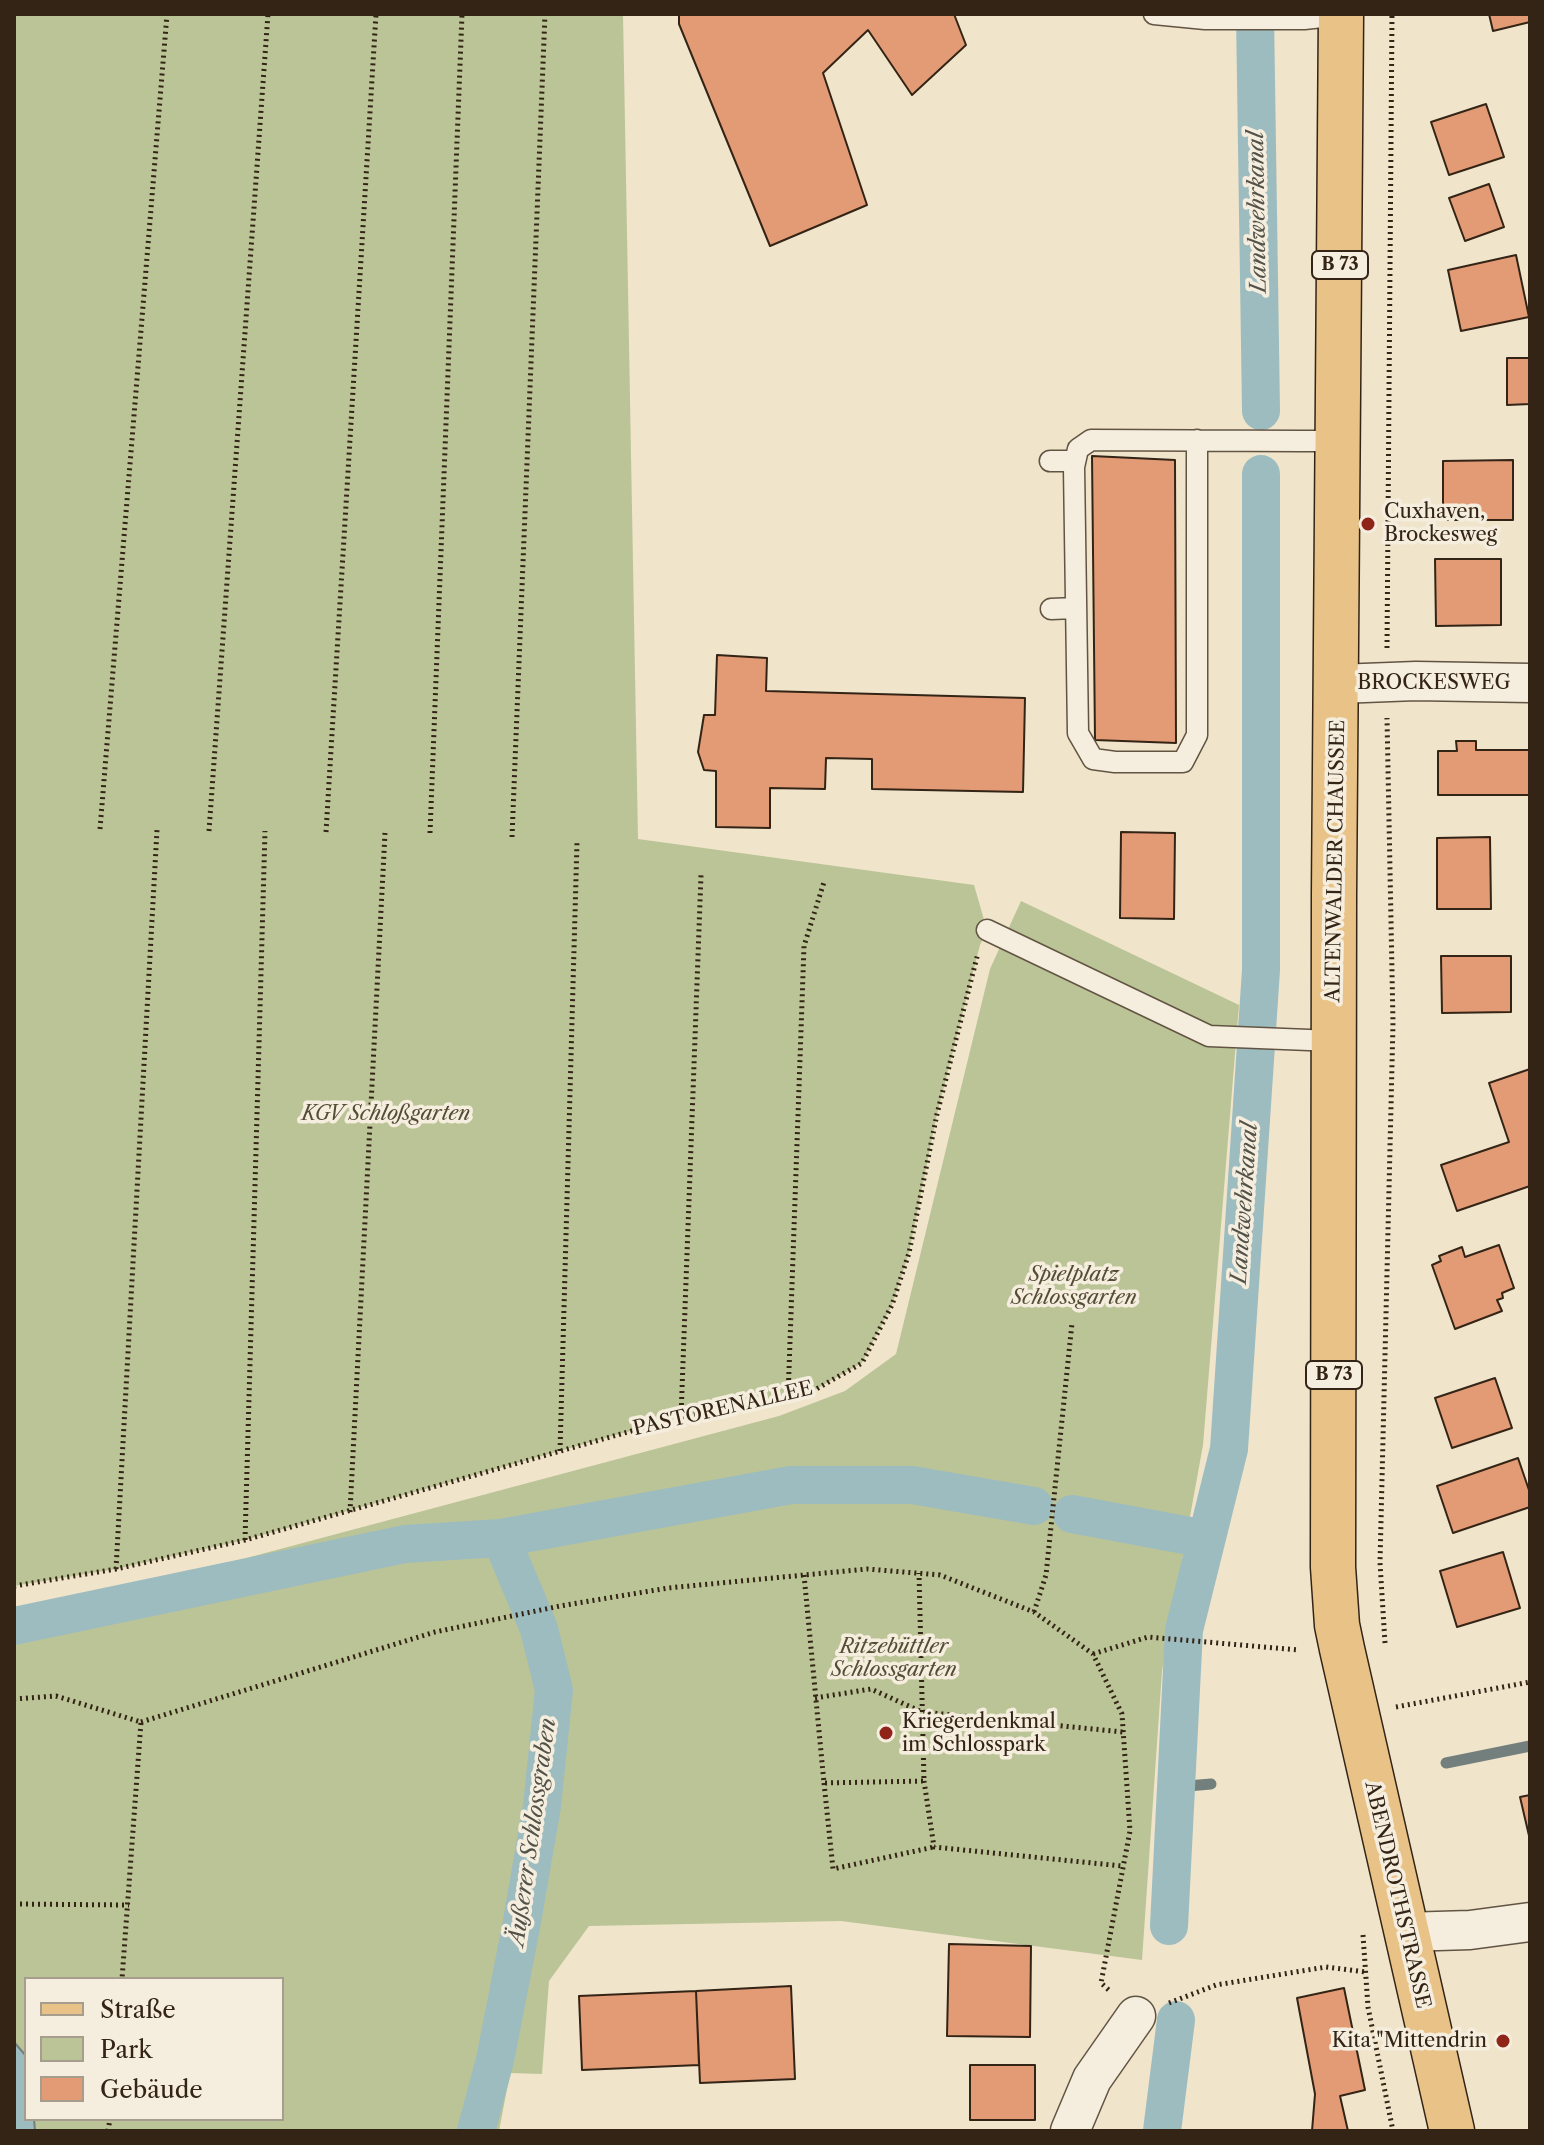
<!DOCTYPE html>
<html>
<head>
<meta charset="utf-8">
<style>
  body { margin:0 }
  #map { position:relative; width:1544px; height:2145px; overflow:hidden; background:#f0e4cb; font-family:"Libre Caslon Text",serif }
  canvas { display:block }
  .frame { position:absolute; inset:0; border:16px solid #332416; pointer-events:none }
  .legend { position:absolute; left:24px; top:1977px; width:260px; height:144px; box-sizing:border-box; background:#f5eddd; border:2px solid #a79d8d; margin:0; padding:10px 14px; list-style:none; font-size:24px; color:#332416 }
  .legend li { display:flex; align-items:center; gap:16px; height:40px }
  .legend b { width:40px; border:2px solid #a79d8d }
</style>
</head>
<body>
<div id="map">
<canvas width="1544" height="2145"></canvas>
<div class="frame"></div>
<ul class="legend">
<li><b style="height:10px;background:#e8c286"></b>Straße</li>
<li><b style="height:22px;background:#bbc496"></b>Park</li>
<li><b style="height:22px;background:#e39b76"></b>Gebäude</li>
</ul>
</div>
<script>
const g = document.querySelector('canvas').getContext('2d');
g.lineJoin = 'round';
function paint(path, color) { g.fillStyle = color; g.fill(path, 'evenodd'); }
const toPath = rows => new Path2D(rows.map(r => 'M' + r).join(''));
function strokePath(path, color, width, dash) { g.strokeStyle = color; g.lineWidth = width; g.lineCap = dash ? 'butt' : 'round'; g.setLineDash(dash || []); g.stroke(path); }
function label(font, color, halo, rows, align = 'center') {
  g.font = font + ' "Libre Caslon Text",serif'; g.lineWidth = 7; g.setLineDash([]); g.textBaseline = 'middle'; g.strokeStyle = halo; g.fillStyle = color; for (const [text, x, y, turn = 0] of rows) {
    g.save(); g.translate(x, y); g.rotate((+turn || 0) * Math.PI / 180); g.textAlign = isNaN(turn) ? turn : align; if (halo) g.strokeText(text, 0, 0); g.fillText(text, 0, 0); g.restore();
  }
}
const green = toPath([
  [14,14,623,14,638,839,974,885,987,930,980,945,937,1114,909,1253,892,1305,862,1363,811,1392,680,1417,245,1540,116,1569,14,1586],
  [1021,901,1239,1005,1203,1445,1162,1671,1142,1960,841,1921,589,1926,549,1981,542,2074,510,2073,499,2131,14,2131,14,1608,239,1560,779,1416,845,1391,896,1354,990,969],
  [26,1979,282,1979,282,2119,26,2119]
]);
const water = toPath([
  [14,2042,26,2056,26,2119,34,2119,35,2131,14,2131,14,2042]
]);
const stream = toPath([
  [1446,1763,1530,1746],
  [1176,1787,1211,1784]
]);
const canal = toPath([
  [1255,14,1261,411],
  [1072,1514,1206,1539],
  [14,1626,405,1544,501,1538],
  [1169,1926,1184,1630,1229,1449,1261,970,1261,474],
  [476,2131,495,2060,521,1927,542,1806,554,1690,539,1629,501,1538,791,1485,912,1485,1034,1506],
  [1162,2131,1176,2020]
]);
const building = toPath([
  [679,14,954,14,966,45,912,95,868,30,823,73,867,205,770,246,679,24,679,14],
  [1489,14,1530,14,1530,22,1493,31,1489,14],
  [1486,104,1504,157,1449,175,1431,122,1486,104],
  [1489,184,1504,227,1465,241,1449,198,1489,184],
  [1516,255,1529,317,1461,331,1448,270,1516,255],
  [1507,358,1530,358,1530,404,1507,405,1507,358],
  [1092,456,1175,460,1176,743,1095,740,1092,456],
  [1513,460,1513,520,1443,520,1443,461,1513,460],
  [1435,559,1501,559,1501,625,1436,626,1435,559],
  [717,655,767,658,766,691,1025,698,1023,792,872,789,872,759,826,758,825,789,770,788,770,828,716,827,716,771,704,770,698,752,704,715,715,715,717,655],
  [1456,741,1476,741,1476,750,1530,750,1530,795,1438,795,1438,751,1457,751,1456,741],
  [1121,832,1175,833,1174,919,1120,918,1121,832],
  [1490,837,1491,909,1437,909,1437,838,1490,837],
  [1441,956,1511,956,1511,1012,1442,1013,1441,956],
  [1530,1069,1530,1186,1457,1211,1441,1165,1509,1142,1489,1083,1530,1069],
  [1499,1245,1514,1288,1502,1293,1503,1298,1497,1300,1502,1311,1455,1329,1432,1265,1441,1261,1439,1256,1462,1247,1465,1257,1499,1245],
  [1495,1378,1512,1428,1452,1448,1435,1398,1495,1378],
  [1518,1458,1530,1493,1530,1507,1453,1533,1437,1486,1518,1458],
  [1503,1552,1520,1608,1457,1627,1440,1571,1503,1552],
  [1530,1795,1530,1840,1520,1797,1530,1795],
  [949,1944,1031,1946,1030,2037,947,2036,949,1944],
  [791,1986,795,2079,700,2083,696,1991,791,1986],
  [1344,1988,1365,2090,1340,2096,1348,2131,1312,2131,1315,2094,1297,1998,1344,1988],
  [696,1991,699,2065,582,2070,579,1996,696,1991],
  [970,2065,1035,2065,1035,2120,970,2120,970,2065]
]);
const path = toPath([
  [1387,648,1392,14],
  [100,829,167,14],
  [209,831,268,14],
  [326,832,376,14],
  [430,833,462,14],
  [512,837,545,14],
  [788,1398,804,946,824,882],
  [681,1417,701,875],
  [560,1451,577,842],
  [350,1512,385,833],
  [245,1540,265,831],
  [116,1569,157,830],
  [804,1575,824,1783,924,1781,919,1573],
  [14,1586,116,1569,245,1540,681,1417,811,1392,862,1363,892,1305,909,1253,937,1114,978,953],
  [1034,1612,1046,1575,1072,1323],
  [1385,1643,1380,1563,1393,1023,1387,718],
  [1093,1654,1148,1637,1299,1650],
  [815,1698,871,1689,922,1712,1123,1732],
  [14,1699,56,1696,141,1722,122,1979],
  [1396,1707,1530,1682],
  [141,1722,435,1632,560,1606,668,1588,867,1569,940,1575,1034,1612,1093,1654,1122,1714,1130,1831,1101,1983,1111,1992],
  [924,1781,934,1847,1122,1866],
  [824,1783,833,1869,934,1847],
  [14,1904,129,1905],
  [1363,1935,1368,2007,1393,2131],
  [1169,2003,1216,1985,1326,1967,1366,1972],
  [108,2131,110,2119]
]);
const lane = toPath([
  [1154,14,1205,19,1304,19,1341,15],
  [1197,440,1197,735,1183,762,1115,762,1093,759,1078,733,1074,467,1078,449,1091,440,1301,441,1339,441],
  [1050,461,1075,461],
  [1051,609,1075,608],
  [987,930,1209,1036,1334,1041]
]);
const street = toPath([
  [1338,684,1416,681,1530,683],
  [1405,1932,1470,1930,1530,1922],
  [1070,2131,1092,2079,1136,2016]
]);
const primary = toPath([
  [1341,14,1334,893,1333,1567,1337,1625,1342,1649,1452,2131]
]);
const markers = [
  [1368,524,8,"#8f2418"],
  [886,1733,8,"#8f2418"],
  [1503,2041,8,"#8f2418"]
];
const shields = [
  [1340,265,56],
  [1334,1375,56]
];
const shieldNames = [
  ["B 73",1340,265],
  ["B 73",1334,1375]
];
const poiNames = [
  ["Cuxhaven,",1384,512],
  ["Brockesweg",1384,535],
  ["Kriegerdenkmal",902,1722],
  ["im Schlosspark",902,1745],
  ["Kita \"Mittendrin",1487,2041,"right"]
];
const streetNames = [
  ["BROCKESWEG",1434,683],
  ["ALTENWALDER CHAUSSEE",1336,861,-89],
  ["PASTORENALLEE",723,1409,-13],
  ["ABENDROTHSTRASSE",1397,1895,77]
];
const parkNames = [
  ["KGV Schloßgarten",386,1114],
  ["Spielplatz",1074,1275],
  ["Schlossgarten",1074,1298],
  ["Ritzebüttler",894,1647],
  ["Schlossgarten",894,1670]
];
const waterNames = [
  ["Landwehrkanal",1258,212,-91],
  ["Landwehrkanal",1245,1203,-86],
  ["Äußerer Schlossgraben",533,1832,-82]
];
paint(green, '#bbc496');
paint(water, '#9dbcc0');
strokePath(water, '#737f7c', 2);
strokePath(stream, '#737f7c', 11);
strokePath(canal, '#9dbcc0', 38);
paint(building, '#e39b76');
strokePath(building, '#332416', 2);
strokePath(lane, '#625443', 23);
strokePath(street, '#625443', 41);
strokePath(primary, '#332416', 47);
strokePath(path, '#332416', 5, [2, 4]);
strokePath(lane, '#f5eddd', 20);
strokePath(street, '#f5eddd', 38);
strokePath(primary, '#e8c286', 44);
for (const [x, y, r, color] of markers) { const dot = new Path2D(); dot.arc(x, y, r, 0, 2 * Math.PI); g.fillStyle = color; g.fill(dot); strokePath(dot, '#f5eddd', 3); }
for (const [x, y, w] of shields) { const box = new Path2D(); box.roundRect(x - w / 2, y - 14, w, 28, 6); g.fillStyle = '#f5eddd'; g.fill(box); strokePath(box, '#332416', 2); }
label('bold 18px', '#332416', null, shieldNames);
label('20px', '#332416', '#f5eddd', poiNames, 'left');
label('20px', '#332416', '#f5eddd', streetNames);
label('italic 20px', '#554c36', '#f5eddd', parkNames);
label('italic 22px', '#535249', '#f5eddd', waterNames);
</script>
</body>
</html>
